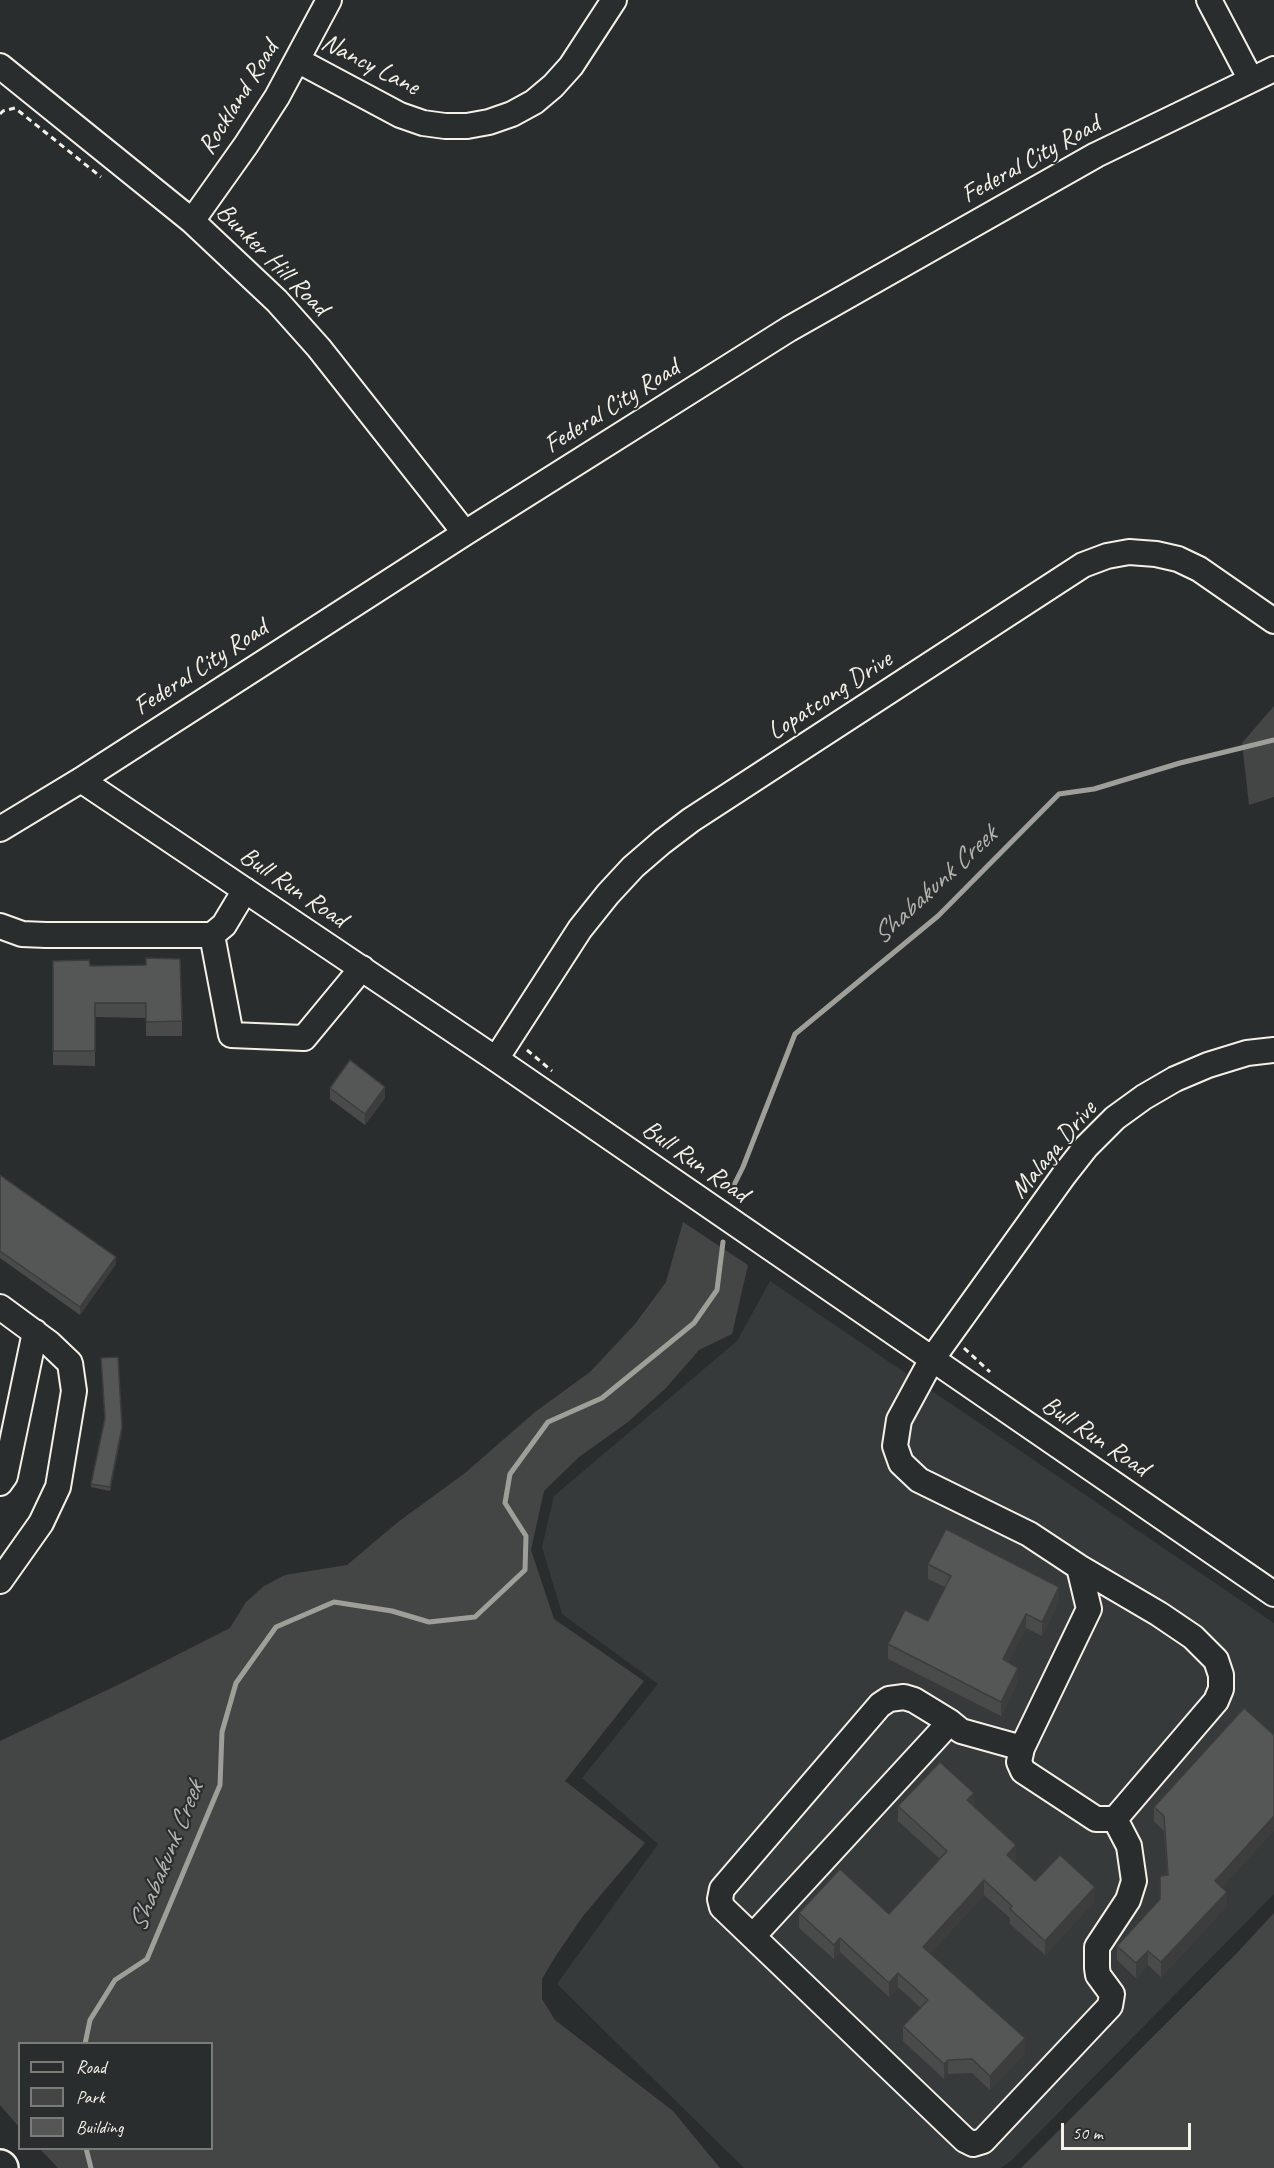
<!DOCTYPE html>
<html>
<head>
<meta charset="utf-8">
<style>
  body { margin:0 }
  #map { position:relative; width:1274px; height:2168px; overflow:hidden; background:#2a2d2e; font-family:Caveat,sans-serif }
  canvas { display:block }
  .legend { position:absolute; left:18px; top:2042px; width:195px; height:108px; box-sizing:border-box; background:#2a2d2e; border:2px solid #7b7b78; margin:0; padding:8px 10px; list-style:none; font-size:18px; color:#f4f1e8 }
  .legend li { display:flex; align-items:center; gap:12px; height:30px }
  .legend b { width:30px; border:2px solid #7b7b78 }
  .scale { position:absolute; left:1061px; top:2123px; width:130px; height:27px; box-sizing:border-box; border:3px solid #f4f1e8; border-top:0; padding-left:8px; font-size:18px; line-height:21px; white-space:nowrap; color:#f4f1e8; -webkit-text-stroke:4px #2a2d2e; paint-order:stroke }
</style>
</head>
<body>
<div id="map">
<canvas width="1274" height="2168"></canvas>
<ul class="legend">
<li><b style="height:8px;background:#2a2d2e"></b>Road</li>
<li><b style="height:16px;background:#444645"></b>Park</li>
<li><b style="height:16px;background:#555756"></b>Building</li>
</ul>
<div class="scale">50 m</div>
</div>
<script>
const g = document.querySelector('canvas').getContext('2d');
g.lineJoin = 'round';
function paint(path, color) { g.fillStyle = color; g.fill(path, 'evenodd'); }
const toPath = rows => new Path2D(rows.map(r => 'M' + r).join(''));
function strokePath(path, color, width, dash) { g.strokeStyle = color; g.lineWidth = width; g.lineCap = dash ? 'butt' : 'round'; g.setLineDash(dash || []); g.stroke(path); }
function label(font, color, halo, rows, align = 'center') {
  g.font = font + ' Caveat,sans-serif'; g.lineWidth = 4.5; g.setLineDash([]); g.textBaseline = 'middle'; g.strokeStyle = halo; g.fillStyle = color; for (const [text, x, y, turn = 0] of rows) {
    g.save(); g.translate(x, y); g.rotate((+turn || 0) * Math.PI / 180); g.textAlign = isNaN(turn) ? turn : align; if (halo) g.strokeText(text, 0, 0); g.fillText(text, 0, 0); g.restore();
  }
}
const built = toPath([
  [770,1281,1274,1623,1274,1894,1012,2160,1001,2168,744,2168,557,1984,658,1844,582,1778,658,1684,562,1614,542,1547,554,1496,737,1341]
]);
const green = toPath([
  [1274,706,1274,797,1249,805,1242,743],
  [683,1222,748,1265,732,1334,699,1350,666,1388,628,1422,579,1457,544,1491,531,1550,554,1619,644,1681,565,1781,645,1843,583,1916,555,1957,542,1979,542,1999,555,2020,673,2111,720,2168,58,2168,40,2149,212,2148,212,2044,20,2044,19,2127,0,2105,0,1741,122,1683,230,1628,246,1602,264,1586,285,1575,347,1565,398,1522,465,1473,535,1412,590,1372,635,1324,666,1282],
  [1274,1913,1274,2168,1021,2168,1236,1954]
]);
const stream = toPath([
  [730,1193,743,1167,795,1034,938,916,1059,794,1094,789,1180,763,1274,740],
  [85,2044,90,2020,115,1980,147,1959,220,1785,222,1732,236,1683,276,1627,334,1602,392,1611,429,1622,475,1617,525,1570,526,1536,505,1503,510,1474,548,1422,602,1398,694,1323,717,1290,723,1242],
  [86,2148,91,2168]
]);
const path = toPath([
  [0,114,3,111,15,108,101,177],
  [527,1050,552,1071],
  [964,1348,990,1372]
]);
const minor = toPath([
  [1209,0,1251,80],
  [297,60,400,115,423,123,445,126,467,126,489,122,512,114,534,102,553,86,571,66,614,0],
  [0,66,192,221,277,301,319,348,465,533],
  [192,221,246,145,277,97,329,0],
  [81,780,496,1059,1274,1594],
  [0,829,81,780,465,533,789,329,1096,155,1274,69],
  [0,926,22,934,46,935,212,935,224,925,245,890],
  [212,935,231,1035,304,1038,362,968],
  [496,1059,580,929,608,894,633,867,662,842,691,820,1083,565,1107,556,1129,552,1156,554,1178,559,1199,569,1274,621],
  [0,1307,49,1343,70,1363,74,1391,58,1487,41,1523,0,1581],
  [0,1483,5,1476,35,1332],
  [1079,1567,1089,1609,1022,1748,1019,1762,1023,1771,1096,1819,1115,1819,1216,1701,1221,1689,1221,1675,1216,1660,1193,1637,1159,1614,1079,1567,1029,1534,919,1480,901,1463,895,1446,899,1420,932,1359,1064,1175,1086,1147,1115,1118,1144,1097,1175,1079,1208,1065,1247,1053,1274,1050],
  [950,1722,961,1731,1022,1748],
  [754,1935,950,1722,914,1700,904,1697,889,1699,880,1705,722,1889,720,1899,722,1907,965,2140,973,2144,983,2141,1110,2006,1112,1994,1098,1975,1097,1968,1097,1947,1128,1900,1134,1881,1129,1846,1115,1819]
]);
const highway = toPath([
  [0,2167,1,2168]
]);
const wall = toPath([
  [53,961,90,966,182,1021,182,1036,146,1036,146,1018,95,1017,95,1066,53,1065],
  [330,1088,385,1098,365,1125,330,1099],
  [0,1175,116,1264,80,1315,0,1258],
  [122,1431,110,1491,91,1487,91,1484],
  [928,1564,1059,1601,1042,1636,1026,1628,1008,1662,1018,1682,1001,1716,888,1659,888,1644,928,1621,945,1587,928,1579],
  [898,1806,974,1806,1016,1860,1014,1862,1035,1881,1095,1901,1045,1955,1010,1924,1010,1918,984,1895,930,1953,1025,2053,990,2090,972,2073,948,2074,944,2079,903,2041,903,2026,921,2008,898,1987,889,1997,840,1952,834,1959,799,1928,799,1913,889,1914,940,1859,898,1821],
  [1154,1807,1274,1830,1222,1887,1227,1906,1161,1977,1148,1965,1136,1978,1117,1960,1117,1946,1160,1899,1167,1875,1164,1831,1154,1821]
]);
const shadedWall = toPath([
  [385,1087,385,1098,365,1125,365,1114],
  [116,1257,116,1264,80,1315,80,1307],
  [122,1427,122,1431,110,1491,110,1487],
  [1059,1587,1059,1601,1042,1636,1042,1622],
  [1026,1614,1026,1628,1003,1674,1003,1659],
  [1018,1668,1018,1682,1001,1716,1001,1702],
  [974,1793,974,1808,967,1800],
  [1274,1816,1274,1830,1215,1895,1215,1881],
  [1016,1845,1016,1860,1007,1870,1007,1855],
  [984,1880,984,1895,923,1961,923,1947],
  [1095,1887,1095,1901,1045,1955,1045,1941],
  [1227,1892,1227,1906,1161,1977,1161,1962],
  [840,1938,840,1952,834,1959,834,1945],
  [1148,1951,1148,1965,1136,1978,1136,1963],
  [898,1973,898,1987,889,1997,889,1983],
  [1025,2038,1025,2053,990,2090,990,2076],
  [948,2060,948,2074,944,2079,944,2064]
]);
const building = toPath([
  [146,958,180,959,182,1021,146,1022,146,1003,95,1003,95,1051,53,1051,53,961,89,960,90,966,146,965,146,958],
  [350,1060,385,1087,365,1114,330,1088,350,1060],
  [0,1175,116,1257,80,1307,0,1251,0,1175],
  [118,1357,122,1427,110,1487,91,1484,105,1418,101,1358,118,1357],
  [946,1529,1059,1587,1042,1622,1026,1614,1003,1659,1018,1668,1001,1702,888,1644,905,1610,928,1621,951,1576,928,1564,946,1529],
  [1244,1708,1274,1735,1274,1816,1215,1881,1227,1892,1161,1962,1148,1951,1136,1963,1117,1946,1160,1899,1160,1876,1168,1875,1164,1816,1154,1807,1244,1708],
  [940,1762,974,1793,967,1800,1016,1845,1007,1855,1035,1881,1060,1855,1095,1887,1045,1941,1010,1909,1012,1906,984,1880,923,1947,1025,2038,990,2076,972,2059,948,2060,944,2064,903,2026,928,2000,898,1973,889,1983,840,1938,834,1945,799,1913,840,1869,889,1914,947,1851,898,1806,940,1762]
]);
const streetNames = [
  ["Nancy Lane",370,65,27],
  ["Rockland Road",239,98,-58],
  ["Federal City Road",1031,160,-29],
  ["Bunker Hill Road",272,260,45],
  ["Federal City Road",612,407,-32],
  ["Federal City Road",201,668,-33],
  ["Lopatcong Drive",830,696,-33],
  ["Bull Run Road",293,888,34],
  ["Malaga Drive",1054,1150,-50],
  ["Bull Run Road",695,1162,35],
  ["Bull Run Road",1095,1437,34]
];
const waterNames = [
  ["Shabakunk Creek",935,886,-43],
  ["Shabakunk Creek",167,1857,-68]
];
paint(built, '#373a3a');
paint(green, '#444645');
strokePath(stream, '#9f9f9a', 5);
strokePath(minor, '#f4f1e8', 28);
strokePath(highway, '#f4f1e8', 38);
strokePath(path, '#f4f1e8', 3, [6, 4.5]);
strokePath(minor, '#2a2d2e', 24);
strokePath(highway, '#2a2d2e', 33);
paint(wall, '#494b4a');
paint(shadedWall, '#3c3d3c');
paint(building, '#555756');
strokePath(building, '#3c3d3c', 1.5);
label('26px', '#f4f1e8', '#2a2d2e', streetNames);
label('italic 27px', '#b5b3ae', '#2a2d2e', waterNames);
</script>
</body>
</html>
